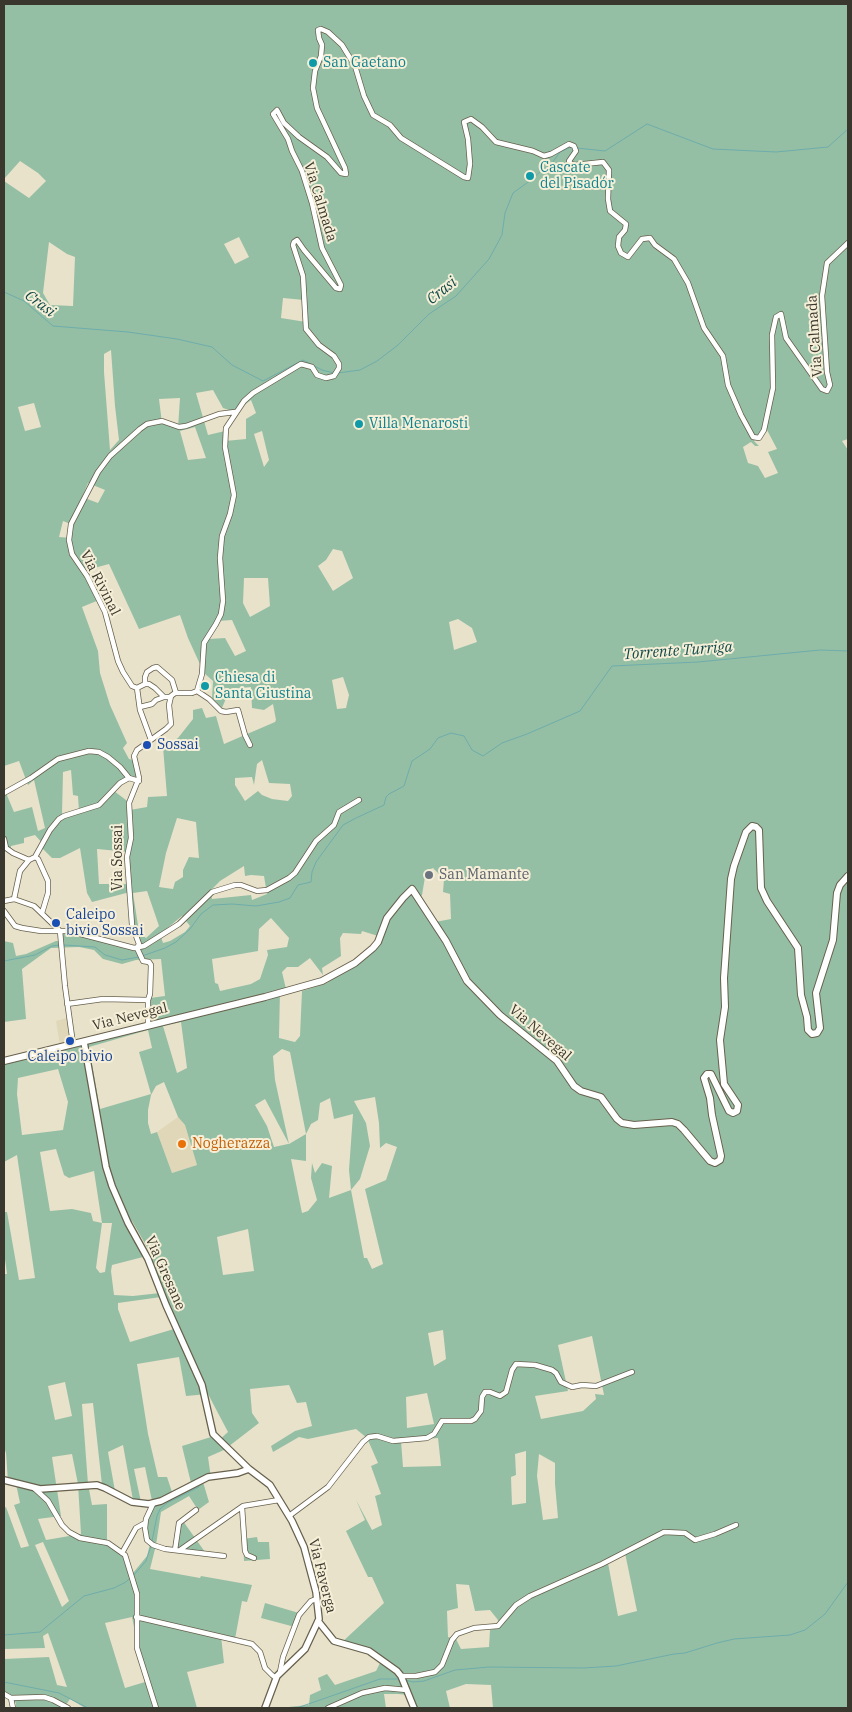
<!DOCTYPE html>
<html>
<head>
<meta charset="utf-8">
<style>
  body { margin:0 }
  #map { position:relative; width:852px; height:1712px; overflow:hidden; background:#e9e2cb; font-family:"IBM Plex Serif",serif }
  canvas { display:block }
  .frame { position:absolute; inset:0; border:5px solid #3a372e; pointer-events:none }
</style>
</head>
<body>
<div id="map">
<canvas width="852" height="1712"></canvas>
<div class="frame"></div>
</div>
<script>
const g = document.querySelector('canvas').getContext('2d');
g.lineJoin = 'round';
function paint(path, color) { g.fillStyle = color; g.fill(path, 'evenodd'); }
const toPath = rows => new Path2D(rows.map(r => 'M' + r).join(''));
function strokePath(path, color, width, dash) { g.strokeStyle = color; g.lineWidth = width; g.lineCap = dash ? 'butt' : 'round'; g.setLineDash(dash || []); g.stroke(path); }
function label(font, color, halo, rows, align = 'center') {
  g.font = font + ' "IBM Plex Serif",serif'; g.lineWidth = 4; g.setLineDash([]); g.textBaseline = 'middle'; g.strokeStyle = halo; g.fillStyle = color; for (const [text, x, y, turn = 0] of rows) {
    g.save(); g.translate(x, y); g.rotate((+turn || 0) * Math.PI / 180); g.textAlign = isNaN(turn) ? turn : align; if (halo) g.strokeText(text, 0, 0); g.fillText(text, 0, 0); g.restore();
  }
}
const built = toPath([
  [70,1017,75,1042,60,1045,56,1021],
  [178,1117,185,1125,197,1165,172,1173,157,1132]
]);
const green = toPath([
  [4,4,848,4,848,439,842,441,848,450,848,1708,493,1708,491,1685,466,1684,446,1691,450,1708,412,1708,409,1695,398,1694,384,1694,386,1708,278,1708,309,1705,310,1695,321,1690,318,1678,327,1674,335,1685,376,1671,381,1661,370,1652,339,1645,384,1603,372,1577,368,1577,346,1531,365,1520,356,1500,372,1530,382,1525,375,1496,381,1494,371,1466,378,1463,367,1438,356,1429,308,1439,299,1437,273,1452,271,1446,295,1431,312,1426,306,1402,297,1403,289,1385,250,1389,252,1413,259,1423,224,1450,208,1457,211,1478,203,1482,209,1502,198,1510,189,1496,161,1512,156,1545,150,1569,200,1578,201,1576,252,1585,247,1602,242,1601,235,1639,221,1636,224,1663,187,1672,197,1708,85,1708,70,1699,66,1705,71,1708,16,1708,16,1703,4,1695,4,1659,49,1657,57,1685,67,1687,48,1633,43,1636,45,1648,4,1649,4,1508,6,1507,21,1548,29,1546,14,1505,20,1503,16,1484,8,1482,6,1453,4,1447,4,1274,7,1274,4,1252,4,1212,7,1212,19,1280,35,1278,17,1155,4,1162,4,1060,150,1023,150,998,165,996,161,959,136,960,122,964,103,959,94,950,79,947,51,948,22,969,26,1019,4,1022,4,941,13,943,16,956,26,954,56,941,62,941,61,931,132,948,140,943,134,926,130,892,92,902,87,893,80,848,60,858,52,858,41,847,43,844,35,835,24,838,24,843,11,846,11,848,4,847,4,793,6,793,14,812,32,807,38,831,45,828,34,780,28,785,19,761,4,766,4,181,29,198,46,181,38,173,20,161,4,179],
  [239,237,249,257,235,264,224,244],
  [49,242,67,254,75,257,73,306,50,305,43,293],
  [283,298,304,300,306,322,281,318],
  [111,350,115,406,119,440,110,450,104,372,104,354],
  [213,390,223,408,235,412,251,400,256,413,246,419,246,439,225,441,225,431,208,435,196,393],
  [180,398,178,428,162,423,159,399],
  [34,403,41,427,25,431,18,407],
  [195,427,206,458,188,460,180,431],
  [762,429,767,430,777,449,768,452,778,473,765,478,758,466,748,463,743,447,751,442,755,446,759,446,754,441],
  [262,431,269,460,264,467,254,434],
  [88,483,105,490,98,503,82,497],
  [63,521,73,525,71,538,59,537],
  [333,549,342,551,353,578,333,591,318,566,326,560],
  [109,564,139,629,180,615,188,638,204,673,213,681,212,698,222,708,230,689,251,687,252,708,264,710,273,704,276,720,275,722,224,744,216,716,206,718,202,708,193,710,193,719,178,738,163,747,167,796,148,797,147,807,130,810,130,803,114,791,122,782,131,777,137,781,137,773,133,760,129,759,123,748,127,743,110,705,100,673,98,651,82,607,99,600,83,571],
  [244,578,268,578,270,606,250,617,243,603],
  [458,619,472,628,477,642,454,650,449,622],
  [232,620,246,651,235,656,225,638,209,639,218,621],
  [343,677,349,695,346,708,337,709,332,680],
  [262,760,269,783,290,784,292,796,288,801,272,799,262,795,258,791,245,801,235,785,235,778,252,777,254,785,257,764],
  [71,770,73,795,78,796,79,811,62,815,63,772],
  [177,818,196,822,199,858,189,857,183,870,183,877,175,882,173,889,159,887,166,853],
  [97,849,129,852,129,884,99,884],
  [244,866,245,876,251,875,264,876,267,894,252,900,251,895,212,899,211,890,220,881],
  [433,868,444,879,443,892,450,894,451,919,435,922,419,898,422,895,426,871],
  [147,891,159,926,146,938,139,932,133,893],
  [182,916,190,926,185,932,170,941,163,943,160,934],
  [271,918,289,938,287,947,267,950,268,955,260,979,251,984,220,991,218,984,215,983,212,959,258,951,259,929],
  [362,931,378,936,372,951,327,983,302,991,300,1036,295,1042,279,1038,280,990,286,989,282,972,287,967,298,967,310,958,323,975,322,968,341,956,340,938,343,933,361,934],
  [181,1022,187,1068,177,1073,163,1026],
  [148,1030,152,1048,139,1052,151,1094,100,1109,89,1047],
  [282,1049,290,1052,306,1134,289,1144,275,1080,273,1056],
  [58,1069,68,1102,63,1130,22,1135,17,1094,18,1078],
  [164,1082,178,1117,185,1125,197,1165,172,1173,157,1132,151,1134,148,1123,148,1110,151,1095,156,1086],
  [375,1097,379,1123,380,1148,386,1143,397,1147,386,1180,365,1189,383,1264,372,1269,367,1258,364,1258,351,1190,360,1179,370,1146,366,1123,354,1101],
  [330,1098,334,1119,353,1114,349,1170,351,1190,329,1198,332,1166,322,1163,315,1173,312,1163,311,1178,317,1200,308,1211,302,1213,291,1159,306,1161,306,1134,311,1124,318,1120,320,1103],
  [265,1099,289,1144,288,1144,274,1147,267,1126,255,1105],
  [56,1149,64,1175,69,1178,94,1171,102,1223,93,1221,91,1213,72,1209,50,1211,40,1152],
  [132,1221,151,1254,151,1255,147,1256,129,1223],
  [102,1223,112,1223,105,1272,100,1273,96,1268],
  [248,1229,254,1271,223,1275,217,1237],
  [147,1256,160,1293,133,1296,114,1295,111,1271,112,1265],
  [161,1297,174,1329,130,1342,118,1309,118,1303],
  [443,1330,446,1359,434,1366,428,1333],
  [592,1336,604,1395,595,1394,596,1399,583,1411,541,1419,535,1396,568,1391,558,1345],
  [179,1357,186,1396,208,1394,228,1432,217,1442,211,1437,182,1446,191,1483,172,1492,167,1477,158,1477,148,1434,137,1364],
  [65,1382,72,1416,55,1420,48,1386],
  [427,1393,434,1424,407,1428,406,1397],
  [93,1403,102,1485,115,1491,108,1452,123,1445,133,1500,141,1502,134,1469,145,1467,152,1501,146,1527,150,1544,147,1556,133,1573,125,1554,107,1542,107,1504,92,1505,88,1484,82,1404],
  [438,1438,441,1466,403,1467,401,1441],
  [526,1451,526,1503,512,1505,511,1477,516,1475,515,1454],
  [72,1454,78,1484,81,1534,46,1540,38,1519,61,1516,52,1457],
  [539,1454,555,1463,555,1484,558,1518,543,1520,537,1476],
  [43,1542,69,1601,62,1607,35,1545],
  [625,1553,637,1611,618,1616,608,1563],
  [456,1584,469,1585,475,1611,490,1610,498,1620,498,1628,490,1630,489,1647,461,1649,456,1639,448,1637,447,1611,458,1608],
  [132,1617,145,1682,125,1688,105,1623],
  [183,1521,205,1552,175,1548,179,1524],
  [257,1537,258,1542,269,1542,270,1559,244,1561,243,1539],
  [265,1603,299,1613,295,1627,261,1618]
]);
const stream = toPath([
  [577,148,605,151,647,124,713,149,776,152,828,147,848,129],
  [4,292,24,301,53,326,128,332,177,339,212,347,232,365,263,381,303,360,322,370,334,373],
  [338,373,360,370,377,361,398,345,429,314,456,296,489,259,502,235,505,213,513,193,531,180,542,170,550,166,560,152,571,147],
  [64,945,95,947,105,955,122,960,139,957],
  [142,956,165,948,176,942,190,929,201,914,213,905,232,904,256,906,279,902,290,898,298,885,311,882,312,872,316,862,343,825,356,818,384,805,386,797,389,794,404,786,412,761,430,749,438,738,451,733,464,736,472,750,483,756,502,743,527,734,580,711,612,666,698,662,820,650,848,651],
  [4,961,35,955,52,946,60,945],
  [152,1541,157,1516,160,1509,167,1503,199,1487],
  [133,1576,146,1561,151,1546],
  [4,1635,40,1632,84,1596,114,1588,126,1582,130,1578],
  [405,1680,413,1682,424,1681,455,1670,489,1667,583,1668,616,1666,674,1654,685,1653,717,1643,734,1639,790,1635,805,1630,825,1614,848,1582],
  [4,1682,59,1693,88,1708],
  [297,1708,380,1679,401,1679]
]);
const minor = toPath([
  [145,684,145,677,147,672,153,668,157,667,172,680,176,693],
  [137,688,140,710,151,740],
  [197,691,209,699,221,711,226,712,238,710,245,735,250,745],
  [170,697,164,697,155,688,149,684,145,684,137,688,132,686,123,672,118,661,105,612,87,576,72,554,69,540,71,524,98,472,110,456,140,429,147,424,162,421,179,427,186,426,219,414,235,412],
  [140,707,152,704,156,700,164,697],
  [4,793,31,778,58,759,89,751,99,752,108,757,120,767,129,778,139,781],
  [4,839,6,848,13,853,29,860,35,857,38,859,48,881,48,893,42,913],
  [35,857,50,830,59,819,64,816,99,805,120,783,129,778],
  [14,899,20,871,29,860],
  [4,901,14,899,34,906,60,931,65,986,73,1044],
  [4,911,15,926,22,928,41,931,69,931,134,948,144,946,179,924,212,892,235,885,241,885,257,891,267,890,289,878,295,873,316,841,334,825,339,812,359,800],
  [137,948,139,944,132,925,127,857,131,838,129,803,139,778,134,756,137,750,166,729,171,724,169,705,171,696,175,693,192,693,197,691,202,674,204,643,216,624,221,614,223,601,220,558,222,536,230,514,234,495,225,447,226,428,244,401,253,393,301,364,312,367,317,375,326,378,334,376,339,368,339,364,334,356,319,345,306,329,303,276,293,245,294,242,297,240,304,250,336,288,340,289,341,285,322,248,312,203,302,171,292,151,288,139,273,114,277,110,284,123,299,137,327,157,341,173,346,174,345,168,317,108,313,88,315,71,321,56,322,45,319,38,318,30,321,29,328,32,342,45,355,66,364,96,373,115,390,125,401,138,464,177,468,178,470,164,468,139,464,122,471,119,482,127,496,142,533,151,544,156,551,154,569,144,574,146,576,151,569,161,571,164,575,165,603,162,609,170,608,199,610,211,626,224,625,230,619,237,618,246,621,253,628,257,642,239,650,238,655,245,674,259,688,283,704,328,723,356,728,385,741,415,753,437,759,438,764,430,773,388,772,335,776,317,781,314,786,338,822,389,827,391,830,385,827,372,822,296,827,263,848,243],
  [137,948,143,961,149,962,151,965,150,994,148,1000,148,1026],
  [67,1004,103,999,148,1000],
  [34,1488,48,1501,62,1525,69,1532,80,1538,108,1543,125,1555,137,1594,137,1648,156,1708],
  [153,1504,146,1519,145,1528,147,1540,153,1545,165,1549,224,1556],
  [242,1507,245,1551,247,1555,254,1558],
  [289,1516,328,1487,363,1442,369,1437,377,1436,393,1441,427,1438,434,1434,442,1421,471,1421,475,1419,481,1411,482,1397,485,1392,490,1392,500,1396,506,1392,512,1370,516,1364,535,1365,552,1370,556,1373,561,1382,572,1387,582,1385,596,1386,632,1372],
  [175,1550,179,1523,196,1510],
  [180,1550,243,1506,279,1500],
  [122,1553,136,1528,145,1523],
  [136,1617,252,1644,260,1652,265,1668,272,1675,276,1678],
  [280,1672,283,1657,299,1615,311,1601,316,1599],
  [401,1676,416,1676,435,1672,442,1665,452,1640,457,1634,474,1628,498,1626,516,1605,530,1596,602,1564,664,1532,685,1533,695,1540,715,1534,736,1525],
  [4,1694,11,1698,44,1697,53,1700,68,1708],
  [11,1698,13,1708],
  [328,1708,362,1693,385,1688,407,1690]
]);
const tertiary = toPath([
  [84,1042,106,1167,112,1186,128,1223,148,1259,166,1305,202,1385,213,1434,249,1469,270,1485,292,1521,304,1547,316,1592,319,1619,305,1649,277,1676,265,1708],
  [4,1480,40,1489,97,1485,105,1488,132,1502,149,1504,161,1501,208,1477,238,1473,249,1469],
  [318,1621,334,1641,369,1651,397,1671,401,1676,414,1708]
]);
const secondary = toPath([
  [4,1061,265,997,322,981,355,963,373,948,378,942,387,918,403,898,412,889,446,941,467,981,500,1015,557,1061,574,1086,581,1091,601,1097,617,1119,622,1123,634,1125,672,1122,678,1124,684,1130,710,1161,715,1163,720,1160,721,1156,712,1115,710,1098,704,1078,707,1074,711,1074,729,1111,733,1113,737,1111,738,1105,724,1084,720,1040,725,1007,724,978,731,879,734,866,746,832,752,826,756,827,759,830,761,888,767,901,798,948,801,995,807,1017,808,1030,812,1034,817,1033,820,1028,816,993,833,940,837,893,840,885,848,876]
]);
const markers = [
  [313,63,5,"#0f9aa8"],
  [530,176,5,"#0f9aa8"],
  [359,424,5,"#0f9aa8"],
  [205,686,5,"#0f9aa8"],
  [147,745,5,"#1a4fb4"],
  [429,875,5,"#6b7280"],
  [56,923,5,"#1a4fb4"],
  [70,1041,5,"#1a4fb4"],
  [182,1144,5,"#e8710a"]
];
const cultureNames = [
  ["San Gaetano",323,63],
  ["Cascate",540,168],
  ["del Pisadór",540,184],
  ["Villa Menarosti",369,424],
  ["Chiesa di",215,678],
  ["Santa Giustina",215,694]
];
const streetNames = [
  ["Via Calmada",320,202,73],
  ["Via Calmada",815,336,-94],
  ["Via Rivinal",100,583,63],
  ["Via Sossai",118,858,-90],
  ["Via Nevegal",130,1017,-14],
  ["Via Nevegal",540,1033,41],
  ["Via Gresane",165,1273,66],
  ["Via Faverga",322,1576,76]
];
const transitNames = [
  ["Sossai",157,745],
  ["Caleipo",66,915],
  ["bivio Sossai",66,931],
  ["Caleipo bivio",70,1057,"center"]
];
const worshipNames = [
  ["San Mamante",439,875]
];
const foodNames = [
  ["Nogherazza",192,1144]
];
const waterNames = [
  ["Crasi",442,291,-39],
  ["Crasi",40,304,37],
  ["Torrente Turriga",678,651,-4]
];
paint(built, '#e0d7b9');
paint(green, '#95bfa4');
strokePath(stream, '#6eadac', 1);
strokePath(minor, '#66604c', 6);
strokePath(tertiary, '#66604c', 8);
strokePath(secondary, '#66604c', 8);
strokePath(minor, '#fff', 4.5);
strokePath(tertiary, '#fff', 5.5);
strokePath(secondary, '#fff', 6);
for (const [x, y, r, color] of markers) { const dot = new Path2D(); dot.arc(x, y, r, 0, 2 * Math.PI); g.fillStyle = color; g.fill(dot); strokePath(dot, '#f6efd8', 2); }
label('14px', '#0d838f', '#f6efd8', cultureNames, 'left');
label('14px', '#3a372e', '#f6efd8', streetNames);
label('14px', '#164399', '#f6efd8', transitNames, 'left');
label('14px', '#5b616d', '#f6efd8', worshipNames, 'left');
label('14px', '#c56008', '#f6efd8', foodNames, 'left');
label('italic 15px', '#0f4949', '#f6efd8', waterNames);
</script>
</body>
</html>
